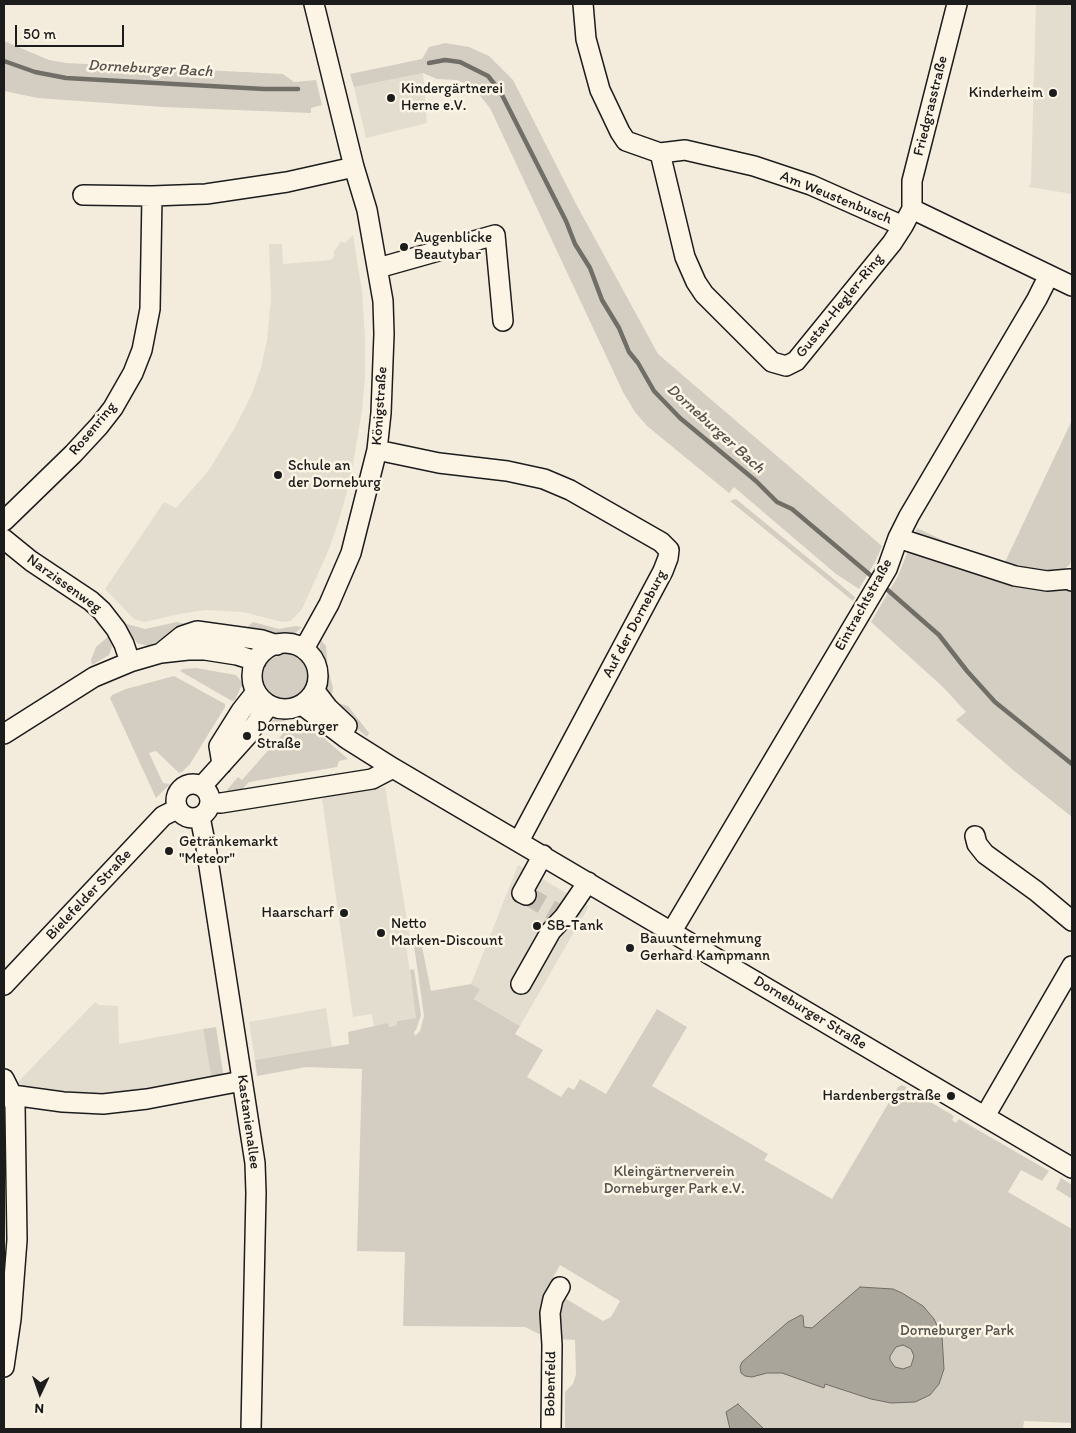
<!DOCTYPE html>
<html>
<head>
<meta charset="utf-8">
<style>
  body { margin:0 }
  #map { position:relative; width:1076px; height:1433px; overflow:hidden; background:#f3ecdd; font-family:Itim,sans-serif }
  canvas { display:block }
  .frame { position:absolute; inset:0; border:5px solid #1c1c1c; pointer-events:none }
  .north { position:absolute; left:15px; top:1368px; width:50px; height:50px; -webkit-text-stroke:4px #fcf5e5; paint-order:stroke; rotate:183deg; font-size:14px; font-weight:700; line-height:20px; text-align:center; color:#1c1c1c }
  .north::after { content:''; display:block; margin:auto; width:18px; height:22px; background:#1c1c1c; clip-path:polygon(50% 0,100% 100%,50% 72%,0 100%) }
  .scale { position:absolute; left:15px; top:25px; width:109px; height:22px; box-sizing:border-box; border:2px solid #1c1c1c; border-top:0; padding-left:6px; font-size:15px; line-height:18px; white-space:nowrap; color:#1c1c1c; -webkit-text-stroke:4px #fcf5e5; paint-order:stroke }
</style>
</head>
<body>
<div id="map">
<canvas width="1076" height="1433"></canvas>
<div class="frame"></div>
<div class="north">N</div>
<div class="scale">50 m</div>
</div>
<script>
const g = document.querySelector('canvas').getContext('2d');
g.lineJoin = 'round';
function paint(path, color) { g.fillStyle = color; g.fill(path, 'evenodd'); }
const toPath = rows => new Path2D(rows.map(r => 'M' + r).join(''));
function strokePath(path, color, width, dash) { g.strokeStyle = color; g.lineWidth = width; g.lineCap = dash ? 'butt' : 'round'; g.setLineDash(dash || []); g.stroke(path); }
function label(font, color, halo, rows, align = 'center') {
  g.font = font + ' Itim,sans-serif'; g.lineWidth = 5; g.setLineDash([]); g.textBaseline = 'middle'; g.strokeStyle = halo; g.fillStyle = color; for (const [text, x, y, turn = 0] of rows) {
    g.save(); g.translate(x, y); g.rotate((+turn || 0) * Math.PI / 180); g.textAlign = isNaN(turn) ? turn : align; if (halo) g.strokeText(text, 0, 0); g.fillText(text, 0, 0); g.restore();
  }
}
const built = toPath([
  [1036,4,1072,4,1072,194,1029,187,1031,182],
  [423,73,427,123,366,138,354,87],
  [353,235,362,291,365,338,365,377,362,411,350,481,339,520,329,549,302,609,291,621,282,622,243,612,206,610,179,614,145,622,134,619,105,589,164,502,176,508,209,470,234,429,250,398,260,371,267,341,271,298,269,244,282,244,283,264,331,260,335,255,333,253,341,241,345,243],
  [385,787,410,938,405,939,417,1018,397,1021,397,1025,388,1027,388,1024,374,1027,372,1014,353,1017,322,798],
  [518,865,589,906,520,1026,474,999,479,989,471,984],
  [95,1002,99,1005,118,1006,119,1044,203,1029,212,1082,105,1099,20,1088,17,1083],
  [326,1008,332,1047,255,1060,249,1022]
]);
const green = toPath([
  [4,41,49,60,66,63,283,74,294,82,316,80,322,105,311,108,311,113,163,107,38,98,4,91],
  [445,43,469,47,489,56,513,80,575,202,658,354,882,546,875,562,859,589,836,574,734,487,729,493,647,426,635,412,623,392,490,108,473,87,457,80,437,79,423,73,354,87,350,74,422,59,429,47],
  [1072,420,1072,556,1070,564,1063,571,1050,577,913,539,917,528,962,549,964,548,1005,562],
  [736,499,830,576,855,597,853,601,730,501],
  [910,546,1072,590,1072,817,1013,770,956,720,966,712,943,687,871,622,898,576],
  [177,622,191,625,148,646,137,643,124,625,127,624,145,629],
  [253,622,279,629,295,626,302,627,293,635,279,638,245,629],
  [110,635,112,647,109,655,92,665,91,660,96,647],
  [321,640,326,646,328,669,333,688,331,699,322,688,324,674,319,651],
  '263 675a23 23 0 1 1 46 0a23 23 0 1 1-46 0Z',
  [196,668,236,675,241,681,242,685,235,700,232,701,180,671,183,669],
  [174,676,225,704,225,707,190,764,182,772,179,773,156,751,149,753,163,783,170,784,156,798,110,698,112,695,126,689],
  [341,704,348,706,369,733,367,737,346,719,337,706],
  [301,713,305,717,293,717,276,725,270,723,279,715],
  [298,725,311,727,348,759,339,761,337,767,249,782,237,795,228,796,227,790,238,777,242,780,287,729],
  [420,937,431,991,471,984,480,989,474,999,520,1026,515,1034,543,1050,527,1077,561,1097,568,1087,574,1090,580,1079,606,1094,657,1009,687,1027,652,1086,768,1154,764,1160,832,1199,898,1087,902,1085,954,1116,952,1120,956,1123,959,1119,1049,1171,1042,1181,1021,1170,1008,1192,1072,1229,1072,1423,1024,1421,1023,1429,565,1429,565,1392,573,1384,576,1374,575,1340,557,1339,555,1306,563,1297,603,1321,611,1317,620,1301,560,1265,546,1290,542,1310,546,1333,539,1334,525,1327,403,1326,405,1252,357,1251,362,1069,306,1067,257,1076,255,1060,349,1044,348,1032,388,1023,389,1027,397,1025,397,1021,416,1018,410,970,414,969,421,1015,416,1030,414,1032,415,1036,420,1031,424,1016,413,938],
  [216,1027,224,1079,212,1082,203,1029],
  [1061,1178,1072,1185,1072,1199,1056,1189]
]);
const water = toPath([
  [860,1287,893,1289,902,1293,923,1306,934,1319,942,1336,944,1369,939,1384,930,1395,915,1402,891,1403,871,1399,825,1384,824,1388,782,1373,767,1373,752,1377,745,1376,741,1373,740,1367,742,1362,788,1322,801,1315,803,1316,804,1327,812,1328,860,1287],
  [903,1345,911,1349,914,1356,911,1366,903,1369,895,1367,890,1360,890,1356,896,1347,903,1345],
  [738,1404,740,1406,764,1429,730,1429,726,1412,738,1404]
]);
const stream = toPath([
  [4,61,35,72,66,78,264,89,298,89],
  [429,63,445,60,460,62,488,76,500,91,566,221,575,244,590,268,602,300,619,328,629,352,638,363,654,391,680,418,756,481,777,502,792,509,875,579],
  [882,585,939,635,967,671,995,702,1072,764]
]);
const minorTunnel = toPath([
  [526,895,559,914]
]);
const minor = toPath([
  [583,4,586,39,600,90,620,132,626,141,660,153,685,150,754,166,811,185,903,226,912,209],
  [660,153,685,257,696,282,704,294,772,362,786,366,796,361,892,243,903,226],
  [83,195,152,196,206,194,287,182,354,167],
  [912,209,912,181,957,4],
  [912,209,1072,286],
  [378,268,495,235,503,321],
  [377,450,439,463,507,471,544,479,570,490,661,542,669,550,668,558,663,571,519,841],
  [4,521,73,454,99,426,113,408,133,373,142,350,150,309,152,196],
  [898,538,1015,576,1047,581,1070,579,1072,581],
  [4,539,31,561,91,601,102,611,116,629,124,644,130,662],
  '252 676a33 33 0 1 1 66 0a33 33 0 1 1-66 0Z',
  [304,649,329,604,351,553,377,450,381,413,384,334,383,301,367,210,354,167,314,4],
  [161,653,182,636,197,631,262,640,277,645],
  [315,691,328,708,347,726],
  [302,705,347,739,393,768,1072,1168],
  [4,734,94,677,130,662,161,653,188,650,205,650,237,655,256,661],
  [222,764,219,746,241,711,256,692],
  '176 801a17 17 0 1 1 34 0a17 17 0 1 1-34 0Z',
  [202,786,247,736,269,705],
  [210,803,221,803,372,779,393,768],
  [200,817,206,847,255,1163,256,1193,251,1429],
  [975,836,977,844,985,854,1036,891,1072,921],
  [526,895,522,893,543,855],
  [672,931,887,569,898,538,909,516,1037,299,1049,275],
  [521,984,551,931,564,917,588,882],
  [4,985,163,816,177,809],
  [4,1079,12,1095,15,1106,17,1240,11,1319,4,1367],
  [12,1095,63,1102,103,1104,147,1099,242,1081],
  [985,1116,1072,966],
  [551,1429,552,1345,550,1313,553,1299,560,1287]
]);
const markers = [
  [1053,93,5,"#1c1c1c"],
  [391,98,5,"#1c1c1c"],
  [404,247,5,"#1c1c1c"],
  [278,475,5,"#1c1c1c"],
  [247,736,5,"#1c1c1c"],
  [169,851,5,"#1c1c1c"],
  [344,913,5,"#1c1c1c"],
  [537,926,5,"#1c1c1c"],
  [381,933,5,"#1c1c1c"],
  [630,948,5,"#1c1c1c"],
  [951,1096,5,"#1c1c1c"]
];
const poiNames = [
  ["Kindergärtnerei",401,89],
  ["Herne e.V.",401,106],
  ["Kinderheim",1043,93,"right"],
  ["Augenblicke",414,238],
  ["Beautybar",414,255],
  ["Schule an",288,466],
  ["der Dorneburg",288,483],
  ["Dorneburger",257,727],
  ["Straße",257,744],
  ["Getränkemarkt",179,842],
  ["\"Meteor\"",179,859],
  ["Haarscharf",334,913,"right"],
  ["Netto",391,924],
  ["Marken-Discount",391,941],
  ["SB-Tank",547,926],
  ["Bauunternehmung",640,939],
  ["Gerhard Kampmann",640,956],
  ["Hardenbergstraße",941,1096,"right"]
];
const streetNames = [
  ["Friedgrasstraße",931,106,-76],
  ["Am Weustenbusch",836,198,22],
  ["Gustav-Hegler-Ring",840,306,-51],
  ["Königstraße",380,406,-86],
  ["Rosenring",93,429,-50],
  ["Narzissenweg",64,584,36],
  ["Eintrachtstraße",864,605,-61],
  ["Auf der Dorneburg",635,624,-62],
  ["Bielefelder Straße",89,895,-47],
  ["Dorneburger Straße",810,1013,31],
  ["Kastanienallee",248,1122,82],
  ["Bobenfeld",551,1384,-89]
];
const parkNames = [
  ["Kleingärtnerverein",674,1172],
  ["Dorneburger Park e.V.",674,1189],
  ["Dorneburger Park",957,1331]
];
const waterNames = [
  ["Dorneburger Bach",150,69,3],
  ["Dorneburger Bach",715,429,42]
];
paint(built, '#e3ddcf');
paint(green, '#d3cec1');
paint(water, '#aaa59b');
strokePath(water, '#716e68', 1);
strokePath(stream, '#716e68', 4.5);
strokePath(minorTunnel, '#c8c2b6', 19, [19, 9]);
strokePath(minor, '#1c1c1c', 22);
strokePath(minor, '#fcf5e5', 19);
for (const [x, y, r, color] of markers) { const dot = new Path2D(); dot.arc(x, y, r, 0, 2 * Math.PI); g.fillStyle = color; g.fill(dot); strokePath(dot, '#fcf5e5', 2); }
label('15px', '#1c1c1c', '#fcf5e5', poiNames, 'left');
label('15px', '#1c1c1c', '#fcf5e5', streetNames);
label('15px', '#53514e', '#fcf5e5', parkNames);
label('italic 16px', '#55534f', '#fcf5e5', waterNames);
</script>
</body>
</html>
